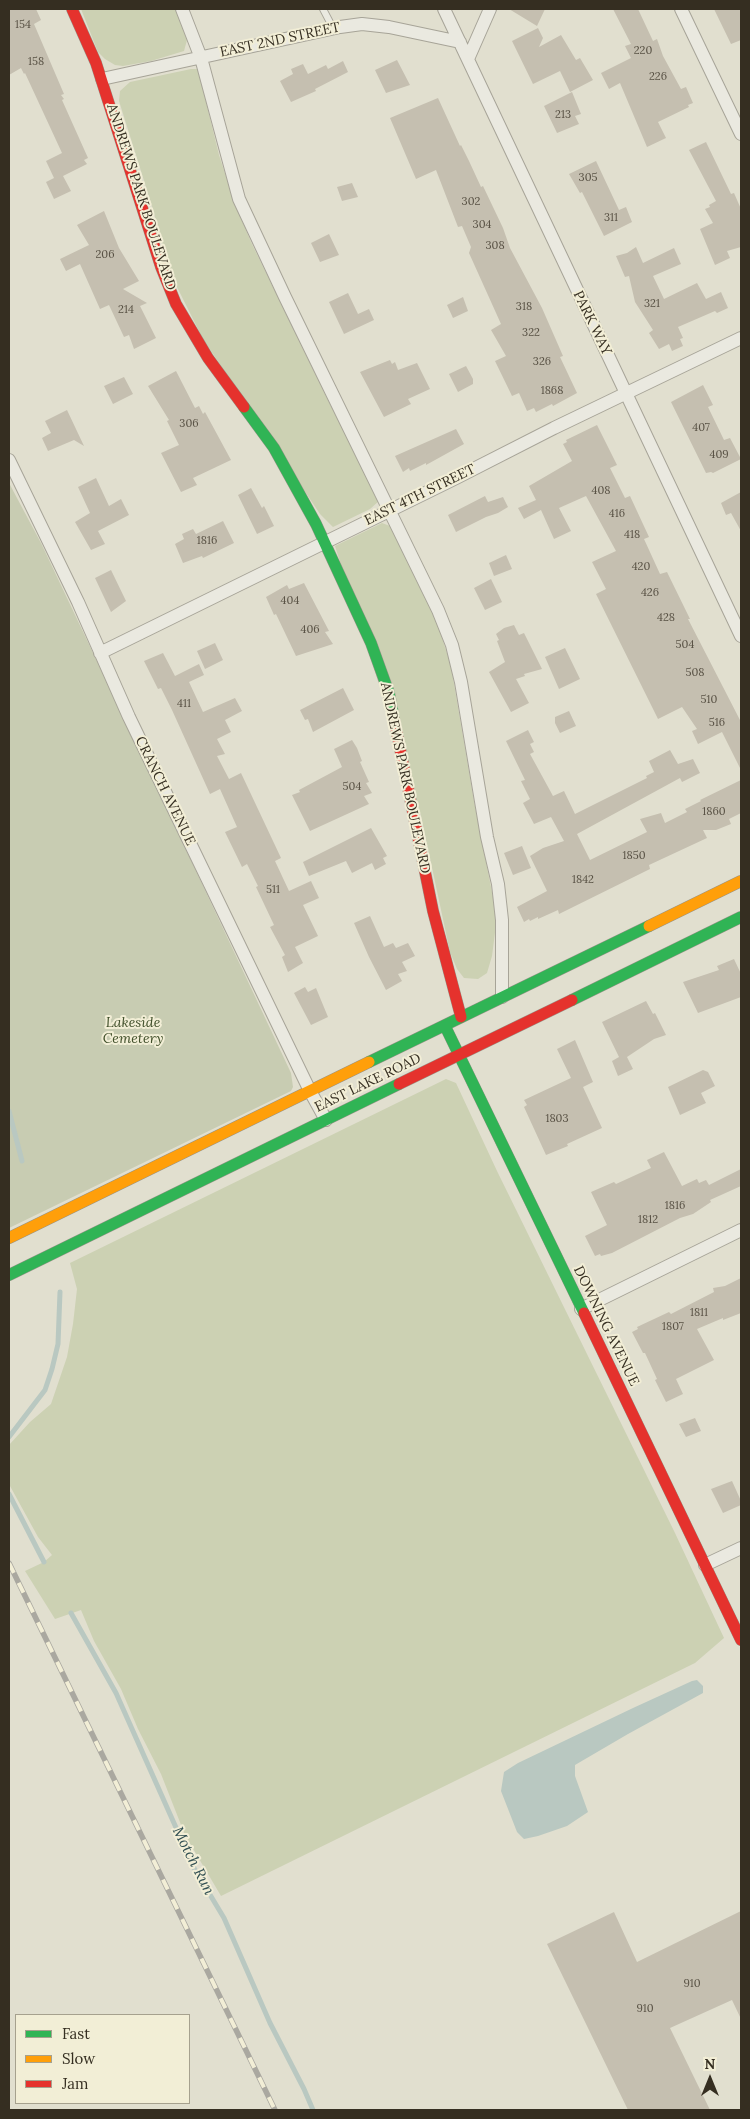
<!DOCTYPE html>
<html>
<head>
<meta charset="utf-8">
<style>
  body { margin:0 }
  #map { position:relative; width:750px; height:2119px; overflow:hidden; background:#e1dfcf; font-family:Lora,serif }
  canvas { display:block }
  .frame { position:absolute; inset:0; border:10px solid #352e21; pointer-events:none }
  .legend { position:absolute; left:15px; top:2014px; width:175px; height:90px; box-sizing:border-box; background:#f2eed6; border:1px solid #a6a18e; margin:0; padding:6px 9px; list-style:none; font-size:15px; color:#352e21 }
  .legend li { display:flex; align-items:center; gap:10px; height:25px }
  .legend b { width:25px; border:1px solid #a6a18e }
  .north { position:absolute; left:685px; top:2054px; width:50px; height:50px; -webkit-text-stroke:4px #f2eed6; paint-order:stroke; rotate:0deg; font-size:14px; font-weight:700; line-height:20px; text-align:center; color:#352e21 }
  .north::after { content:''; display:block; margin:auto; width:18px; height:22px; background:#352e21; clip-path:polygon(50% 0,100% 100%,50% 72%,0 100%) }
</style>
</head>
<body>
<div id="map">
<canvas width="750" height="2119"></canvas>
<div class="frame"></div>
<ul class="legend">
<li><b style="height:6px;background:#30b455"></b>Fast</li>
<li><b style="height:6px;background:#ff9f0a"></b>Slow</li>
<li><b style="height:6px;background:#e5322d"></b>Jam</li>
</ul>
<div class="north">N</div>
</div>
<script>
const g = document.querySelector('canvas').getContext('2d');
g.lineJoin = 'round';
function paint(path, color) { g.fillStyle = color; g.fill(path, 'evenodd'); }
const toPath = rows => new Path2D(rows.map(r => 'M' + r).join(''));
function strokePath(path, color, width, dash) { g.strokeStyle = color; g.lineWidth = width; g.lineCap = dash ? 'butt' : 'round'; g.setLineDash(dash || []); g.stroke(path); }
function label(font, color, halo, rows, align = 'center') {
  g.font = font + ' Lora,serif'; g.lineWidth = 4; g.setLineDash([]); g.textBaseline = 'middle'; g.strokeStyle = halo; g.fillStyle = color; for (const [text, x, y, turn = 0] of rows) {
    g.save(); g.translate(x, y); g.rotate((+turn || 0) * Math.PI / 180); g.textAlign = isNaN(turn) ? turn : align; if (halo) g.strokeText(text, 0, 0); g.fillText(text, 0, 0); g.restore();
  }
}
const green = toPath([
  [81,9,176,9,187,40,184,51,151,61,123,66,115,65,105,59,98,52],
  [191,69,198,69,219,155,235,204,251,242,332,408,379,501,370,509,333,527,320,514,203,339,172,277,151,203,119,101,120,91,130,82],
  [382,523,390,526,433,609,451,666,475,807,497,917,492,956,487,973,478,979,464,978,457,969,450,952,421,816,335,546],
  [446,1079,456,1083,497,1171,675,1533,724,1638,695,1663,221,1896,185,1835,161,1774,138,1729,121,1689,94,1641,81,1610,55,1619,25,1571,44,1562,52,1555,38,1537,10,1486,9,1445,30,1422,51,1404,67,1357,73,1324,77,1289,70,1263]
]);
const cemetery = toPath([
  [9,483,41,543,157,788,291,1073,293,1087,291,1091,9,1228]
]);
const water = toPath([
  [697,1680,703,1686,703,1693,628,1734,575,1765,575,1776,588,1812,567,1826,538,1836,524,1839,517,1832,501,1791,504,1772,518,1763,633,1708,692,1681]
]);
const stream = toPath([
  [9,1111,22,1161],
  [9,1437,45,1390,52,1369,58,1344,60,1292],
  [9,1494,44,1562],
  [71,1613,116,1693,194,1868,224,1918,270,2023,304,2089,313,2110]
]);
const building = toPath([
  [9,9,36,9,41,20,34,24,64,94,61,95,64,99,62,100,88,158,84,160,87,164,63,176,71,191,54,199,46,182,54,178,46,161,62,153,25,73,24,74,21,68,9,75],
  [509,9,545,9,537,26],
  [613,9,638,9,653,41,657,39,663,56,681,89,686,87,693,103,688,105,689,107,658,122,666,138,647,147,620,83,609,89,601,73,631,58,625,46,631,44],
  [714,9,741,9,741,40,731,44],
  [538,28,543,38,539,47,561,35,576,60,580,58,593,80,570,92,560,71,533,84,512,41],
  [397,60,410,85,386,93,375,70],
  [343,61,348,72,315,89,316,91,291,102,280,81,293,74,291,69,303,64,308,74,326,65,328,69],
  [572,92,581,114,575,116,579,124,557,133,544,106],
  [438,98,460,146,461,145,469,161,481,187,483,186,503,228,510,248,542,308,563,356,560,357,577,393,553,406,552,404,536,412,534,408,527,411,519,393,512,396,495,361,506,356,491,330,501,324,469,253,471,247,462,226,458,227,436,170,416,179,390,118],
  [706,142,731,194,734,193,741,209,741,247,727,251,730,258,715,265,700,229,713,223,705,209,710,207,709,205,716,201,689,150],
  [596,161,619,210,626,207,632,222,604,236,582,192,580,193,569,174],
  [352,183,358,197,342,201,337,187],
  [104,211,119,248,139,281,123,289,147,303,140,306,156,338,134,349,129,335,124,337,109,305,100,309,80,264,66,271,60,259,89,245,77,225],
  [329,234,339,255,320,262,311,243],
  [636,247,643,263,674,248,681,264,653,276,664,299,697,283,706,299,721,292,728,308,717,313,715,311,678,327,683,338,680,339,683,346,672,351,669,344,659,349,649,333,653,330,635,302,629,276,625,277,616,256,627,253],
  [348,293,358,314,369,309,374,320,344,334,329,302],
  [463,297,468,311,453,318,447,305],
  [390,360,392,364,395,362,398,370,417,363,430,389,408,399,411,404,384,417,360,372],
  [466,366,473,379,473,384,458,392,449,374],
  [176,371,195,408,199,406,203,414,205,412,231,460,193,478,197,485,181,492,161,453,179,445,167,421,169,420,148,386],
  [124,377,133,394,113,404,104,386],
  [703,385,713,405,708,407,724,440,730,438,741,459,713,473,711,472,706,473,671,402],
  [67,410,84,446,74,440,48,451,42,438,51,433,45,421],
  [597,425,617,465,610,468,625,498,630,496,649,537,644,539,660,574,667,572,690,619,688,619,741,722,741,770,722,732,698,744,692,731,697,729,682,707,658,719,596,594,606,589,592,562,616,551,586,496,559,508,571,531,554,539,541,510,524,519,518,508,536,500,529,486,572,461,563,444,567,442,566,440],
  [456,429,464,444,426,465,426,463,410,471,409,468,403,472,395,456],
  [96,478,109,506,121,499,129,515,98,531,105,544,91,550,75,522,90,513,78,487],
  [251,488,262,508,264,506,274,526,257,534,238,495],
  [741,492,741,531,731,513,726,515,721,503],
  [485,496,488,502,503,497,508,507,498,513,486,517,456,532,448,515],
  [223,521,234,543,203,558,202,556,183,563,175,544,184,539,182,534,193,529,196,534],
  [506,555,512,569,494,576,489,563],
  [111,570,126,601,111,612,95,578],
  [491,579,502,602,485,610,474,588],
  [304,583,329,631,325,632,333,644,296,656,276,614,274,615,266,597,287,585,289,589],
  [514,625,519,635,524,633,542,669,524,674,525,676,516,679,529,703,511,712,489,672,505,662,497,641,499,640,496,634,504,628],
  [215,643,223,660,205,669,197,651],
  [565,648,580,679,559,689,545,657],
  [163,653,175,676,199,664,204,675,189,682,203,712,235,698,242,711,225,720,231,732,217,739,225,754,217,756,229,779,241,773,281,858,275,861,289,891,311,881,319,898,303,905,318,936,295,947,303,963,288,972,282,957,285,955,270,927,274,925,256,887,258,886,247,864,242,867,225,832,237,827,220,789,210,794,172,710,161,688,158,689,144,661],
  [343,688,354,710,313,732,308,719,305,720,300,710],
  [569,711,576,726,560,733,555,723,555,717],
  [528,730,534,742,530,744,534,752,530,754,553,796,564,791,575,814,647,778,646,776,654,772,649,761,670,750,678,764,693,759,700,773,682,782,680,778,577,834,590,860,647,832,640,819,661,813,665,823,687,812,685,809,701,801,700,800,741,780,741,813,729,819,731,824,716,830,703,830,707,838,649,865,650,869,559,914,558,910,538,919,538,917,530,921,529,919,524,922,517,907,547,891,530,856,543,848,564,841,551,817,534,824,523,803,530,799,521,781,525,780,506,741],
  [352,740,357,748,362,761,360,762,369,782,366,783,372,793,364,796,369,804,310,831,292,795,300,792,299,790,342,767,334,749],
  [371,828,387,856,383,858,386,864,375,870,372,863,352,873,346,861,309,876,303,862],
  [522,846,531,868,513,875,504,853],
  [370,916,384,947,393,943,396,948,408,943,415,956,402,962,407,971,398,974,402,981,386,990,369,957,354,923],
  [734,959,741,974,741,997,698,1013,683,982,719,970,717,966],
  [305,987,308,992,316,988,328,1017,311,1025,294,993],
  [646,1001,653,1014,655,1013,666,1035,654,1039,627,1057,633,1069,618,1076,612,1061,619,1057,602,1022],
  [575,1040,593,1082,583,1087,602,1128,567,1144,568,1146,546,1155,524,1107,527,1105,524,1100,571,1078,557,1049],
  [703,1070,708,1072,715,1086,701,1093,706,1103,680,1115,668,1087],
  [664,1152,682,1186,697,1179,699,1183,706,1180,709,1185,741,1169,741,1186,710,1200,711,1202,693,1214,680,1218,612,1253,601,1256,600,1254,595,1256,585,1236,607,1225,591,1192,614,1182,616,1184,651,1168,647,1160],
  [741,1278,741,1313,723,1320,723,1318,697,1329,714,1360,676,1379,683,1394,666,1402,655,1380,657,1379,645,1353,643,1353,632,1332,638,1329,637,1327,669,1312,671,1314,714,1292,713,1288,725,1286],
  [695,1418,701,1431,686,1437,679,1424],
  [732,1481,741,1501,741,1505,723,1513,711,1489],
  [741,1911,741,2019,732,2000,670,2028,710,2110,628,2110,547,1944,614,1912,637,1962]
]);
const lane = toPath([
  [323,9,333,28]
]);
const street = toPath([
  [182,9,201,58,239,199,285,297,438,610,452,645,461,682,487,837,498,884,502,920,502,997],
  [444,9,741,636],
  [681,9,741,134],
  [468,59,490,9],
  [102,79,340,27,362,24,389,27,460,42],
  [9,460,78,602,129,717,310,1091,326,1120],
  [100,653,456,478,554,428,741,338],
  [581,1309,741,1230],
  [705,1565,741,1548]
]);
const fast = toPath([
  [244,407,274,448,316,524,371,643,389,693,394,719],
  [572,1000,741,917],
  [445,1026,584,1313],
  [369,1062,649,926],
  [9,1275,399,1084]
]);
const slow = toPath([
  [649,926,741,881],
  [9,1238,369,1062]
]);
const jam = toPath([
  [72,9,96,63,161,267,176,304,208,358,244,407],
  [394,719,433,911,461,1017],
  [399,1084,572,1000],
  [584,1313,741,1640]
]);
const rail = toPath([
  [9,1563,275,2110]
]);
const numberNames = [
  ["154",23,25],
  ["220",643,51],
  ["158",36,62],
  ["226",658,77],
  ["213",563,115],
  ["305",588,178],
  ["302",471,202],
  ["311",611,218],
  ["304",482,225],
  ["308",495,246],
  ["206",105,255],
  ["321",652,304],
  ["318",524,307],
  ["214",126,310],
  ["322",531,333],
  ["326",542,362],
  ["1868",552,391],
  ["306",189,424],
  ["407",701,428],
  ["409",719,455],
  ["408",601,491],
  ["416",617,514],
  ["418",632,535],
  ["1816",207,541],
  ["420",641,567],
  ["426",650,593],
  ["404",290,601],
  ["428",666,618],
  ["406",310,630],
  ["504",685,645],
  ["508",695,673],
  ["510",709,700],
  ["411",184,704],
  ["516",717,723],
  ["504",352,787],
  ["1860",714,812],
  ["1850",634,856],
  ["1842",583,880],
  ["511",273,890],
  ["1803",557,1119],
  ["1816",675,1206],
  ["1812",648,1220],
  ["1811",699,1313],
  ["1807",673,1327],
  ["910",692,1984],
  ["910",645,2009]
];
const streetNames = [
  ["EAST 2ND STREET",280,40,-12],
  ["ANDREWS PARK BOULEVARD",141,197,72],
  ["PARK WAY",592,323,64],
  ["EAST 4TH STREET",420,495,-26],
  ["ANDREWS PARK BOULEVARD",405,778,78],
  ["CRANCH AVENUE",165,791,64],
  ["EAST LAKE ROAD",368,1083,-26],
  ["DOWNING AVENUE",606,1326,64]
];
const parkNames = [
  ["Lakeside",133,1023],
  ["Cemetery",133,1039]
];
const waterNames = [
  ["Motch Run",193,1861,63]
];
paint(green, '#ccd1b3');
paint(cemetery, '#c8ccb2');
paint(water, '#b9c8c1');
strokePath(stream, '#b9c8c1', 5);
paint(building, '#c5bfb0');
strokePath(lane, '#a7a498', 8);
strokePath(street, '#a7a498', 14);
strokePath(fast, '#979388', 12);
strokePath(slow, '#979388', 12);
strokePath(jam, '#979388', 12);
strokePath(lane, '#eae9e0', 6);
strokePath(street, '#eae9e0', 12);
strokePath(fast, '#30b455', 11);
strokePath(slow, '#ff9f0a', 11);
strokePath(jam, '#e5322d', 11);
strokePath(rail, '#aaa8a0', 5.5);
strokePath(rail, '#f2eed6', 4, [11]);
label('11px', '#595245', null, numberNames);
label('14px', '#352e21', '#f2eed6', streetNames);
label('italic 14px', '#404f2a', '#f2eed6', parkNames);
label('italic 15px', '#325053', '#f2eed6', waterNames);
</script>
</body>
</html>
